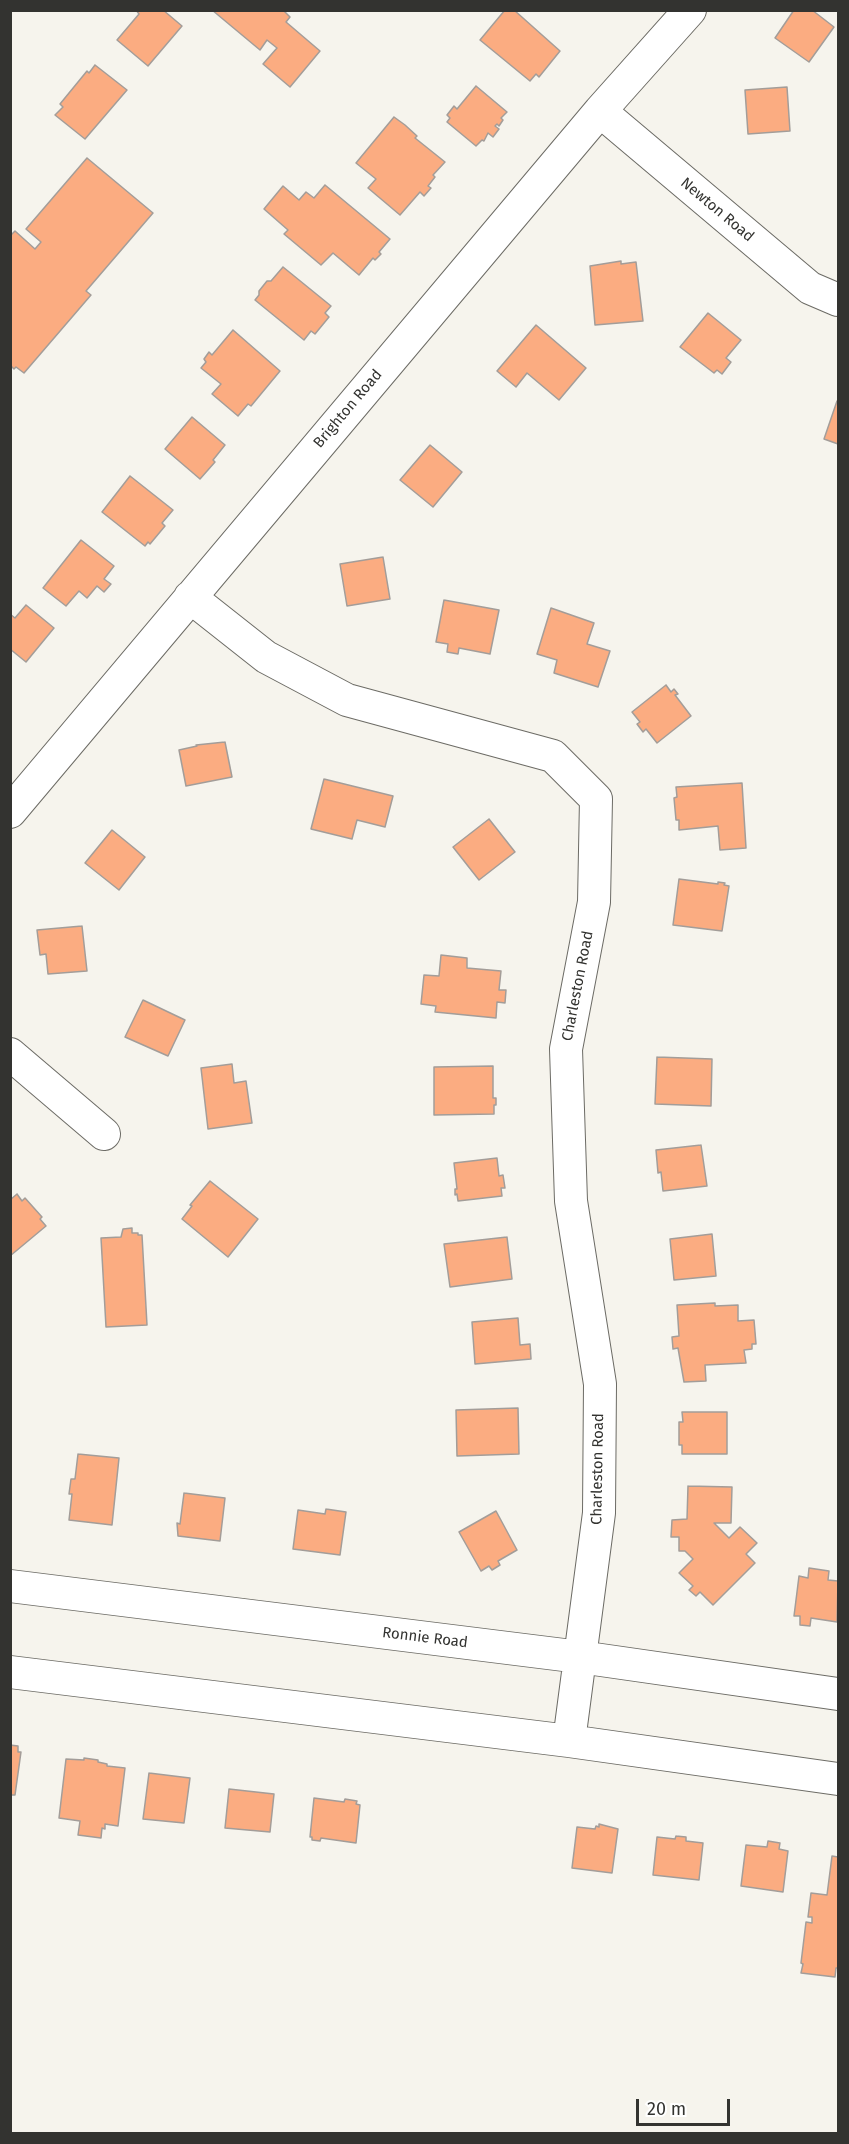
<!DOCTYPE html>
<html>
<head>
<meta charset="utf-8">
<style>
  body { margin:0 }
  #map { position:relative; width:849px; height:2144px; overflow:hidden; background:#f6f4ed; font-family:"Fira Sans",sans-serif }
  canvas { display:block }
  .frame { position:absolute; inset:0; border:12px solid #333330; pointer-events:none }
  .scale { position:absolute; left:636px; top:2099px; width:94px; height:27px; box-sizing:border-box; border:3px solid #333330; border-top:0; padding-left:8px; font-size:18px; line-height:21px; white-space:nowrap; color:#333330; -webkit-text-stroke:4px #fff; paint-order:stroke }
</style>
</head>
<body>
<div id="map">
<canvas width="849" height="2144"></canvas>
<div class="frame"></div>
<div class="scale">20 m</div>
</div>
<script>
const g = document.querySelector('canvas').getContext('2d');
g.lineJoin = 'round';
function paint(path, color) { g.fillStyle = color; g.fill(path, 'evenodd'); }
const toPath = rows => new Path2D(rows.map(r => 'M' + r).join(''));
function strokePath(path, color, width, dash) { g.strokeStyle = color; g.lineWidth = width; g.lineCap = dash ? 'butt' : 'round'; g.setLineDash(dash || []); g.stroke(path); }
function label(font, color, halo, rows, align = 'center') {
  g.font = font + ' "Fira Sans",sans-serif'; g.lineWidth = 4.5; g.setLineDash([]); g.textBaseline = 'middle'; g.strokeStyle = halo; g.fillStyle = color; for (const [text, x, y, turn = 0] of rows) {
    g.save(); g.translate(x, y); g.rotate((+turn || 0) * Math.PI / 180); g.textAlign = isNaN(turn) ? turn : align; if (halo) g.strokeText(text, 0, 0); g.fillText(text, 0, 0); g.restore();
  }
}
const building = toPath([
  [136,10,163,10,182,26,148,66,117,40,139,14,136,10],
  [212,10,283,10,290,17,286,22,320,51,290,87,263,64,277,48,267,40,260,50,212,10],
  [505,10,514,10,560,51,539,77,536,74,530,81,480,40,505,10],
  [794,10,812,10,834,27,809,62,775,38,794,10],
  [95,65,127,90,85,139,55,115,63,107,60,104,87,71,89,73,95,65],
  [476,86,507,112,501,118,503,120,499,126,497,124,495,126,499,129,493,137,488,133,484,141,482,140,476,146,447,122,450,118,447,115,454,106,457,109,476,86],
  [787,87,790,131,748,134,745,90,787,87],
  [394,117,405,125,417,136,415,138,445,162,433,175,435,177,428,186,431,188,424,196,420,192,400,215,368,188,376,179,356,163,394,117],
  [87,158,153,213,86,291,91,295,24,373,16,367,14,369,10,365,10,236,15,231,35,249,41,242,26,229,87,158],
  [325,185,390,239,379,252,381,254,375,260,373,258,359,275,333,253,321,265,284,234,288,230,264,209,283,186,299,200,306,192,314,198,325,185],
  [621,261,621,264,636,262,643,321,595,325,590,266,621,261],
  [283,267,331,306,325,313,329,317,315,334,311,331,304,340,255,300,259,295,259,291,267,281,271,281,283,267],
  [708,313,741,340,726,358,731,362,722,374,717,370,714,373,680,347,708,313],
  [536,325,586,368,559,400,527,373,516,387,497,371,536,325],
  [233,330,280,371,251,406,248,404,238,416,212,394,221,384,201,368,206,362,204,359,209,352,212,355,233,330],
  [837,401,838,401,838,444,824,439,837,401],
  [192,417,225,445,213,460,215,462,200,479,165,449,192,417],
  [430,445,462,472,433,507,400,480,430,445],
  [130,476,173,510,162,523,165,526,150,544,148,542,145,546,102,512,130,476],
  [81,540,114,566,104,579,111,584,104,592,97,586,87,598,79,591,66,606,43,588,81,540],
  [383,557,390,599,347,606,340,564,383,557],
  [444,600,499,610,490,654,459,648,458,654,447,652,448,644,436,642,444,600],
  [26,605,54,628,26,662,10,649,10,614,15,618,26,605],
  [551,608,594,623,587,644,610,651,598,687,554,673,557,660,537,654,551,608],
  [666,685,671,692,674,689,678,694,675,695,691,716,657,743,646,729,643,732,637,724,640,722,632,712,666,685],
  [225,742,232,777,186,786,179,750,197,746,196,745,225,742],
  [324,779,393,796,385,827,357,820,352,839,311,829,324,779],
  [742,783,746,848,720,850,718,826,679,830,679,820,676,820,674,798,677,797,676,787,742,783],
  [489,819,515,852,479,880,453,847,489,819],
  [112,830,145,857,119,890,85,863,112,830],
  [679,879,718,884,718,882,725,883,724,885,729,886,722,931,673,925,679,879],
  [82,926,87,971,48,974,46,954,40,955,37,930,82,926],
  [441,955,467,958,467,968,501,971,499,990,506,990,505,1003,497,1002,496,1018,435,1012,436,1006,421,1004,424,975,439,976,441,955],
  [143,1000,185,1020,168,1056,125,1037,143,1000],
  [657,1057,712,1059,711,1106,655,1104,657,1057],
  [232,1064,234,1083,246,1081,252,1123,208,1129,201,1068,232,1064],
  [493,1066,493,1098,496,1098,496,1105,494,1105,494,1114,434,1115,434,1067,493,1066],
  [701,1145,707,1186,663,1191,661,1172,658,1173,656,1150,701,1145],
  [497,1158,499,1176,503,1175,505,1188,501,1188,502,1196,458,1201,457,1194,455,1195,455,1189,457,1189,454,1163,497,1158],
  [210,1181,258,1219,228,1257,182,1219,192,1206,190,1205,210,1181],
  [17,1194,22,1201,25,1198,42,1217,40,1219,46,1226,10,1256,10,1200,17,1194],
  [132,1228,132,1233,138,1233,138,1235,142,1235,147,1325,106,1327,101,1238,121,1237,123,1229,132,1228],
  [712,1234,716,1276,674,1280,670,1239,712,1234],
  [507,1237,512,1279,450,1287,444,1244,507,1237],
  [715,1303,715,1306,738,1305,738,1321,754,1320,756,1344,752,1344,752,1349,744,1350,746,1363,705,1365,706,1381,684,1382,678,1348,673,1349,672,1337,679,1336,677,1305,715,1303],
  [518,1318,520,1345,530,1344,531,1359,475,1364,472,1322,518,1318],
  [518,1408,519,1454,457,1456,456,1410,518,1408],
  [682,1412,727,1412,727,1454,682,1454,682,1445,679,1445,679,1422,683,1422,682,1412],
  [78,1454,119,1458,112,1525,69,1520,72,1494,69,1494,71,1479,75,1479,78,1454],
  [688,1486,732,1487,731,1523,714,1523,729,1538,740,1527,757,1543,746,1554,755,1563,713,1605,700,1592,696,1596,689,1590,693,1586,679,1573,693,1559,685,1551,679,1551,679,1537,671,1537,672,1520,687,1519,688,1486],
  [184,1493,225,1498,220,1541,178,1536,177,1523,180,1524,184,1493],
  [326,1509,346,1512,340,1555,293,1549,298,1510,325,1514,326,1509],
  [496,1511,517,1550,498,1561,500,1565,492,1570,489,1566,481,1571,459,1532,496,1511],
  [809,1568,829,1571,828,1580,838,1581,837,1622,811,1618,810,1626,800,1625,800,1616,794,1616,799,1576,808,1578,809,1568],
  [10,1745,18,1746,18,1752,21,1752,15,1795,10,1795,10,1745],
  [84,1758,98,1760,98,1762,107,1764,107,1766,125,1768,118,1826,105,1824,105,1829,102,1828,101,1838,78,1835,80,1821,59,1818,66,1759,84,1760,84,1758],
  [149,1773,190,1778,184,1823,143,1819,149,1773],
  [229,1789,274,1794,270,1832,225,1828,229,1789],
  [314,1798,344,1802,345,1799,357,1801,356,1804,360,1805,356,1843,321,1838,320,1841,312,1840,312,1837,310,1837,314,1798],
  [599,1824,618,1829,612,1873,572,1868,577,1827,595,1829,596,1826,599,1827,599,1824],
  [676,1836,686,1837,686,1841,703,1843,699,1880,653,1875,657,1837,675,1839,676,1836],
  [768,1841,780,1843,779,1849,788,1851,783,1892,741,1886,746,1845,767,1847,768,1841],
  [832,1856,838,1857,838,1968,836,1968,835,1977,801,1973,803,1964,801,1963,806,1922,812,1923,812,1917,808,1917,811,1893,827,1895,832,1856]
]);
const minor = toPath([
  [600,111,810,288,838,300],
  [190,597,266,657,347,700,553,756,596,799,594,902,566,1049,571,1201,600,1384,599,1513,569,1741],
  [10,812,600,111,690,10],
  [10,1054,104,1134],
  [10,1586,580,1657,838,1694],
  [10,1672,569,1741,838,1779]
]);
const streetNames = [
  ["Newton Road",717,210,40],
  ["Brighton Road",348,409,-50],
  ["Charleston Road",578,986,-79],
  ["Charleston Road",598,1469,-89],
  ["Ronnie Road",425,1638,7]
];
paint(building, '#fbac81');
strokePath(building, '#a39d99', 1.5);
strokePath(minor, '#6c6b65', 34);
strokePath(minor, '#fff', 32);
label('15px', '#333330', '#fff', streetNames);
</script>
</body>
</html>
